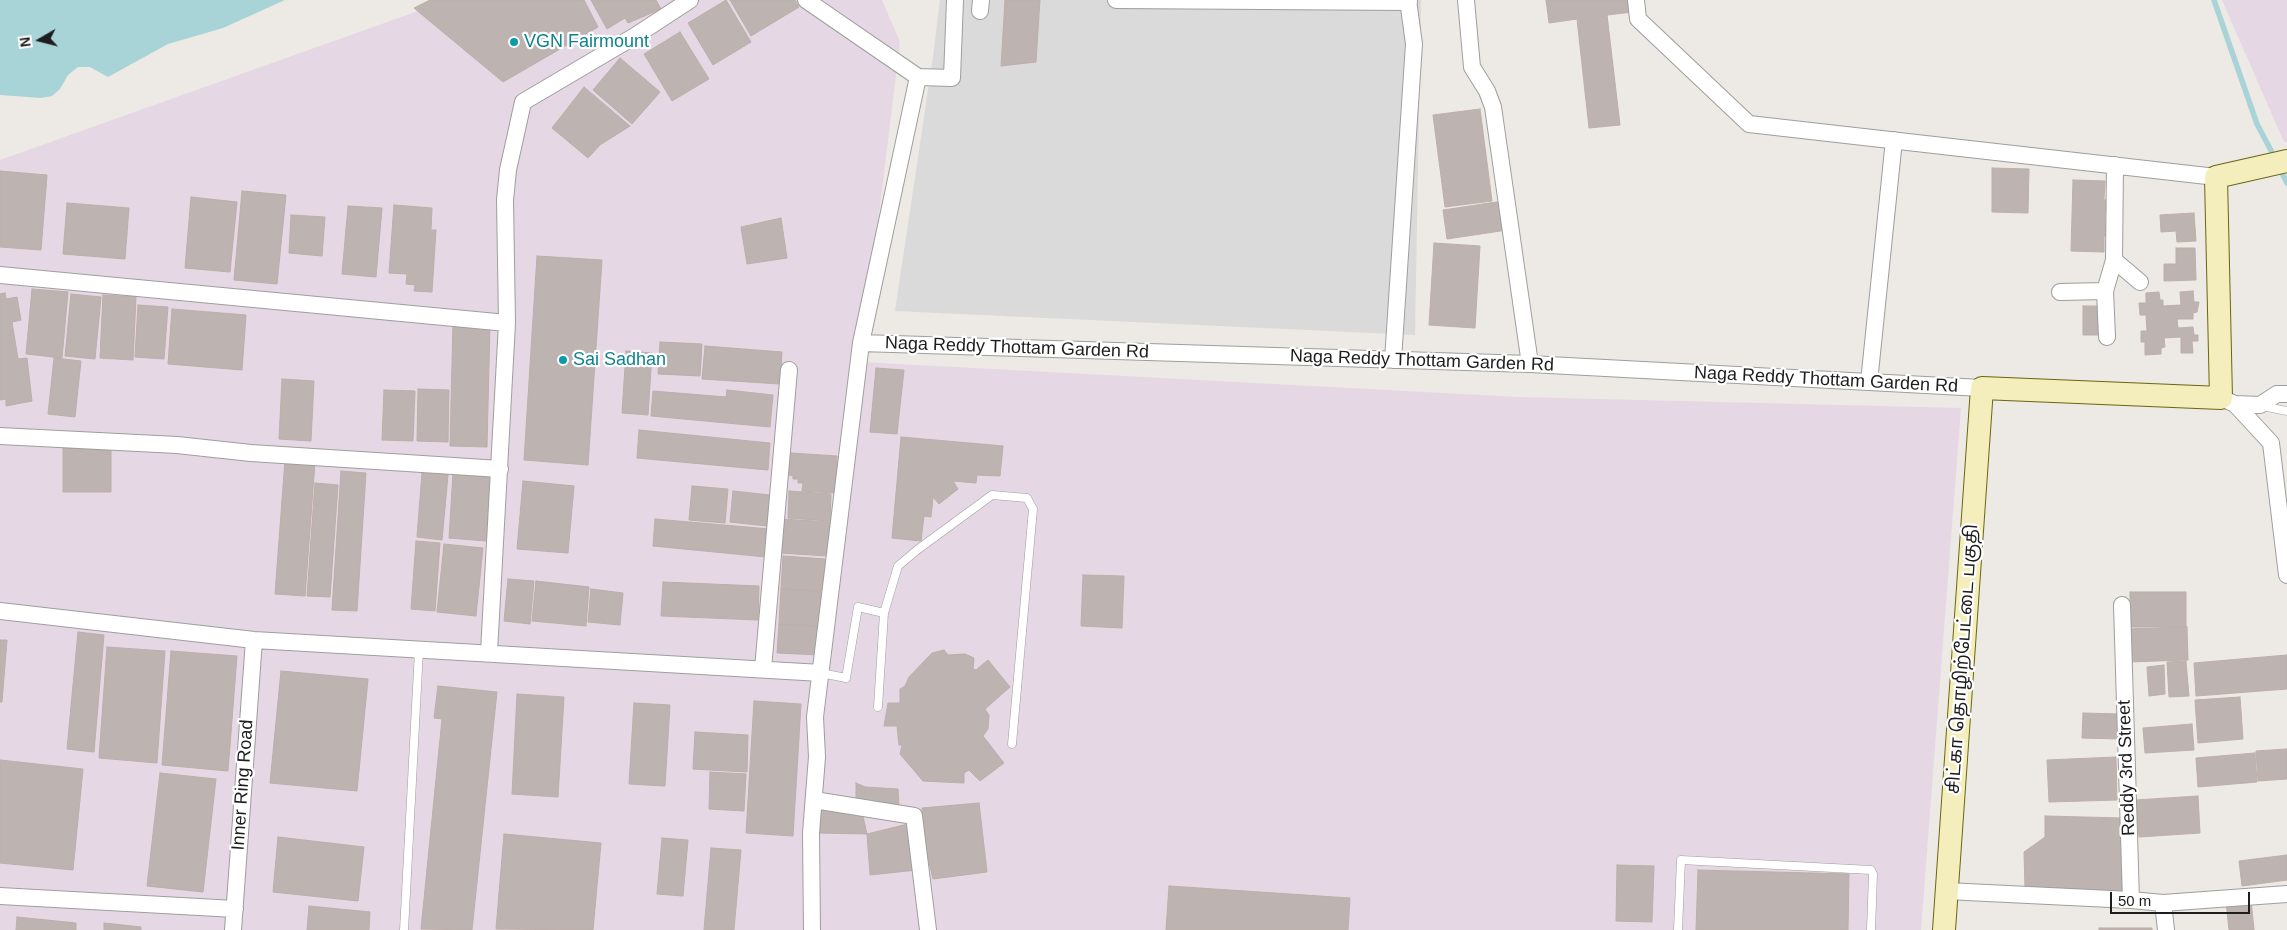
<!DOCTYPE html>
<html>
<head>
<meta charset="utf-8">
<style>
  body { margin:0 }
  #map { position:relative; width:2287px; height:930px; overflow:hidden; background:#ede9e4; font-family:Arial,sans-serif }
  canvas { display:block }
  .north { position:absolute; left:15px; top:15px; width:50px; height:50px; -webkit-text-stroke:4px #fff; paint-order:stroke; rotate:262deg; font-size:14px; font-weight:700; line-height:20px; text-align:center; color:#1d1d1d }
  .north::after { content:''; display:block; margin:auto; width:18px; height:22px; background:#1d1d1d; clip-path:polygon(50% 0,100% 100%,50% 72%,0 100%) }
  .scale { position:absolute; left:2110px; top:892px; width:140px; height:22px; box-sizing:border-box; border:2px solid #1d1d1d; border-top:0; padding-left:6px; font-size:15px; line-height:18px; white-space:nowrap; color:#1d1d1d; -webkit-text-stroke:4px #fff; paint-order:stroke }
</style>
</head>
<body>
<div id="map">
<canvas width="2287" height="930"></canvas>
<div class="north">N</div>
<div class="scale">50 m</div>
</div>
<script>
const g = document.querySelector('canvas').getContext('2d');
g.lineJoin = 'round';
function paint(path, color) { g.fillStyle = color; g.fill(path, 'evenodd'); }
const toPath = rows => new Path2D(rows.map(r => 'M' + r).join(''));
function strokePath(path, color, width, dash) { g.strokeStyle = color; g.lineWidth = width; g.lineCap = dash ? 'butt' : 'round'; g.setLineDash(dash || []); g.stroke(path); }
function label(font, color, halo, rows, align = 'center') {
  g.font = font + ' Arial,"Noto Sans Tamil",sans-serif'; g.lineWidth = 4.5; g.setLineDash([]); g.textBaseline = 'middle'; g.strokeStyle = halo; g.fillStyle = color; for (const [text, x, y, turn = 0] of rows) {
    g.save(); g.translate(x, y); g.rotate((+turn || 0) * Math.PI / 180); g.textAlign = isNaN(turn) ? turn : align; if (halo) g.strokeText(text, 0, 0); g.fillText(text, 0, 0); g.restore();
  }
}
const residential = toPath([
  [940,0,1421,0,1415,335,895,311,933,57]
]);
const industrial = toPath([
  [449,0,882,0,900,42,861,362,1519,397,1961,408,1921,930,0,930,0,160],
  [2222,0,2287,0,2287,142,2284,142]
]);
const water = toPath([
  [0,0,285,0,223,28,168,44,108,77,90,67,78,67,68,75,60,89,52,96,41,98,0,95]
]);
const stream = toPath([
  [2214,0,2257,124,2275,158],
  [2279,167,2287,183]
]);
const building = toPath([
  [430,0,584,0,598,27,503,82,414,8,430,0],
  [591,0,656,0,661,9,628,23,625,18,607,29,591,0],
  [726,0,751,42,713,65,688,23,726,0],
  [730,0,795,0,799,7,751,36,730,0],
  [1005,0,1040,0,1036,62,1001,66,1005,0],
  [1546,0,1631,0,1633,12,1607,15,1620,125,1589,128,1577,19,1549,23,1546,0],
  [680,32,709,79,672,101,644,54,680,32],
  [620,58,660,92,632,124,593,90,620,58],
  [584,87,630,126,600,145,588,158,552,128,584,87],
  [1480,109,1492,201,1445,207,1433,115,1480,109],
  [1992,168,2029,169,2028,213,1992,212,1992,168],
  [0,171,47,175,41,250,0,247,0,171],
  [2073,180,2105,181,2104,200,2111,200,2111,211,2105,211,2105,227,2110,227,2111,236,2104,236,2104,252,2071,251,2073,180],
  [242,191,286,195,277,284,234,280,242,191],
  [191,197,237,202,230,272,185,268,191,197],
  [1503,201,1507,230,1447,239,1443,210,1503,201],
  [67,203,129,208,125,259,63,254,67,203],
  [394,205,432,208,431,230,436,230,432,292,414,291,415,285,406,284,407,274,389,273,394,205],
  [348,206,382,208,376,277,342,274,348,206],
  [2194,213,2196,241,2177,242,2176,231,2161,232,2160,215,2194,213],
  [291,215,325,217,322,256,289,253,291,215],
  [781,218,787,258,747,264,741,227,781,218],
  [1434,243,1480,246,1475,328,1429,325,1434,243],
  [2176,248,2195,248,2196,280,2164,281,2164,264,2176,264,2176,248],
  [537,256,602,260,588,465,524,460,537,256],
  [32,289,68,292,62,358,26,354,32,289],
  [2193,291,2194,302,2199,302,2197,312,2193,313,2193,319,2177,319,2178,328,2193,327,2194,335,2198,335,2198,341,2192,341,2193,353,2181,353,2181,337,2164,338,2165,347,2161,348,2161,354,2145,355,2145,342,2141,342,2141,331,2147,331,2146,315,2140,315,2139,303,2146,303,2146,293,2159,292,2160,300,2163,300,2163,306,2181,305,2180,292,2193,291],
  [5,293,6,299,17,297,21,320,12,322,18,359,27,358,32,401,6,406,6,399,0,400,0,294,5,293],
  [71,294,101,297,95,359,65,356,71,294],
  [103,295,136,297,133,360,100,358,103,295],
  [138,305,168,307,164,359,135,357,138,305],
  [2083,306,2101,306,2101,335,2083,335,2083,306],
  [172,309,246,315,242,370,168,364,172,309],
  [453,323,490,324,487,447,450,446,453,323],
  [660,342,702,344,700,376,658,374,660,342],
  [705,346,782,352,780,384,702,379,705,346],
  [626,351,652,353,648,415,622,413,626,351],
  [54,358,81,361,75,417,48,414,54,358],
  [876,368,904,370,897,434,870,432,876,368],
  [282,379,314,381,311,441,279,439,282,379],
  [418,389,449,390,448,442,417,441,418,389],
  [384,390,415,391,413,441,382,440,384,390],
  [727,390,773,395,770,427,651,416,653,391,726,397,727,390],
  [639,430,770,443,768,470,637,458,639,430],
  [901,437,1003,446,1000,476,977,475,976,483,953,481,958,489,939,504,933,497,931,517,924,516,921,541,892,538,901,437],
  [63,444,111,444,111,492,63,492,63,444],
  [791,453,837,456,835,493,802,491,803,483,798,483,798,479,793,479,793,476,789,475,791,453],
  [285,460,315,462,305,596,275,594,285,460],
  [500,469,486,541,449,538,453,473,500,469],
  [341,471,366,473,357,611,332,610,341,471],
  [422,473,448,475,442,540,417,537,422,473],
  [523,481,574,486,568,553,517,549,523,481],
  [315,483,338,485,330,597,307,596,315,483],
  [692,486,728,489,725,523,689,520,692,486],
  [733,491,770,495,767,526,730,522,733,491],
  [789,491,831,494,830,521,788,518,789,491],
  [655,519,769,529,766,557,653,546,655,519],
  [782,519,830,522,828,556,780,553,782,519],
  [416,541,440,543,435,611,411,609,416,541],
  [444,544,483,548,476,616,437,612,444,544],
  [783,556,825,559,824,591,781,589,783,556],
  [1083,575,1124,576,1122,628,1081,626,1083,575],
  [508,579,534,581,530,624,504,621,508,579],
  [536,581,589,587,586,626,532,621,536,581],
  [663,582,759,586,758,620,661,616,663,582],
  [591,589,623,593,620,625,588,622,591,589],
  [781,589,823,592,821,626,779,624,781,589],
  [2130,592,2186,592,2186,627,2130,627,2130,592],
  [779,624,821,627,820,655,777,653,779,624],
  [2187,627,2188,660,2128,662,2126,629,2187,627],
  [78,632,104,635,94,752,67,749,78,632],
  [0,640,7,640,2,702,0,702,0,640],
  [107,647,165,651,157,763,99,758,107,647],
  [944,650,948,655,965,654,974,658,973,669,976,670,988,660,1010,687,985,709,989,715,988,729,983,736,1004,763,980,781,969,770,964,773,964,783,923,781,900,754,902,745,899,745,897,726,884,726,888,703,900,703,900,689,905,686,909,677,932,653,944,650],
  [171,651,237,656,228,771,162,765,171,651],
  [2287,655,2287,689,2196,696,2194,663,2287,655],
  [2186,661,2189,696,2169,697,2167,662,2186,661],
  [2164,665,2165,694,2149,696,2147,667,2164,665],
  [281,671,368,679,357,791,270,783,281,671],
  [438,686,497,692,472,930,421,929,442,719,434,718,438,686],
  [517,694,564,697,558,797,512,794,517,694],
  [2240,697,2243,739,2198,743,2195,700,2240,697],
  [754,701,801,704,793,836,746,833,754,701],
  [634,703,670,705,665,786,629,784,634,703],
  [2083,713,2119,714,2119,739,2082,738,2083,713],
  [2192,724,2194,750,2145,753,2143,728,2192,724],
  [695,732,748,735,747,772,693,769,695,732],
  [2287,749,2287,779,2258,781,2256,751,2287,749],
  [2255,753,2257,782,2198,787,2196,758,2255,753],
  [2116,757,2117,800,2049,802,2047,760,2116,757],
  [0,760,83,769,73,870,0,863,0,760],
  [710,772,746,774,744,811,709,809,710,772],
  [160,773,216,779,203,892,147,886,160,773],
  [856,783,865,787,898,789,899,807,856,800,856,783],
  [2198,796,2200,833,2139,837,2136,800,2198,796],
  [979,803,987,872,933,879,924,840,922,808,979,803],
  [820,810,862,812,867,834,818,833,820,810],
  [2045,816,2123,818,2124,896,2025,889,2024,852,2045,837,2045,816],
  [908,824,917,870,870,875,867,834,908,824],
  [504,834,601,843,593,930,496,929,504,834],
  [278,837,364,847,358,901,273,892,278,837],
  [662,838,688,840,683,896,657,894,662,838],
  [711,848,741,850,734,930,704,930,711,848],
  [2287,855,2287,880,2242,886,2239,861,2287,855],
  [1617,865,1654,866,1652,922,1616,921,1617,865],
  [1698,870,1849,874,1848,930,1696,930,1698,870],
  [1169,886,1350,898,1348,930,1166,930,1169,886],
  [2251,900,2254,930,2229,930,2226,902,2251,900],
  [309,906,370,912,369,930,307,930,309,906],
  [17,917,76,923,76,930,16,930,17,917],
  [104,923,141,927,141,930,104,930,104,923],
  [2099,928,2152,928,2152,930,2099,930,2099,928]
]);
const lane = toPath([
  [2262,406,2287,411],
  [821,673,846,678,858,607,884,613,898,566,917,550,992,495,1027,498,1033,509,1012,744],
  [878,707,884,613],
  [404,930,419,650],
  [1678,930,1681,860,1871,870,1873,874,1871,930]
]);
const street = toPath([
  [806,0,918,77,861,343,815,717,817,757,811,833,812,930],
  [1116,0,1409,2],
  [1466,0,1472,67,1487,91,1493,107,1530,364],
  [1636,0,1638,19,1749,124,2216,177],
  [980,11,981,0],
  [918,77,952,78,955,0],
  [2114,260,2140,282],
  [0,275,507,323],
  [2105,291,2114,260,2115,165],
  [2060,292,2105,291,2107,337],
  [861,343,1530,364,1982,388],
  [1393,360,1414,44,1408,0],
  [1869,382,1894,140],
  [2221,398,2235,404,2271,443,2287,575],
  [2235,404,2260,405,2277,394,2287,394],
  [0,436,177,445,251,453,500,469],
  [2122,605,2131,900,2163,903,2287,894],
  [0,611,254,640,821,673],
  [489,652,507,323,505,200,508,170,523,102,635,36,690,0],
  [763,669,789,370],
  [814,800,914,816,928,930],
  [1946,891,2131,900],
  [0,896,235,909],
  [2163,903,2166,930],
  [233,930,254,640]
]);
const secondary = toPath([
  [1944,930,1982,388,2221,398,2216,177,2287,161]
]);
const markers = [
  [514,42,5,"#0f9aa8"],
  [563,360,5,"#0f9aa8"]
];
const cultureNames = [
  ["VGN Fairmount",524,42],
  ["Sai Sadhan",573,360]
];
const streetNames = [
  ["Naga Reddy Thottam Garden Rd",1017,348,2],
  ["Naga Reddy Thottam Garden Rd",1422,361,2],
  ["Naga Reddy Thottam Garden Rd",1826,380,3],
  ["சிட்கா தொழிற்பேட்டை பகுதி",1963,659,-86],
  ["Reddy 3rd Street",2127,768,-92],
  ["Inner Ring Road",243,785,-86]
];
paint(residential, '#dbdada');
paint(industrial, '#e6d7e5');
paint(water, '#a8d4d7');
strokePath(stream, '#a8d4d7', 5.5);
paint(building, '#bdb4b1');
strokePath(building, '#beaea8', 1);
strokePath(lane, '#9e9e9e', 9);
strokePath(street, '#9e9e9e', 18);
strokePath(secondary, '#6a660f', 24);
strokePath(lane, '#fff', 8);
strokePath(street, '#fff', 16);
strokePath(secondary, '#f3eebc', 22);
for (const [x, y, r, color] of markers) { const dot = new Path2D(); dot.arc(x, y, r, 0, 2 * Math.PI); g.fillStyle = color; g.fill(dot); strokePath(dot, '#fff', 2); }
label('18px', '#0d838f', '#fff', cultureNames, 'left');
label('18px', '#1d1d1d', '#fff', streetNames);
</script>
</body>
</html>
